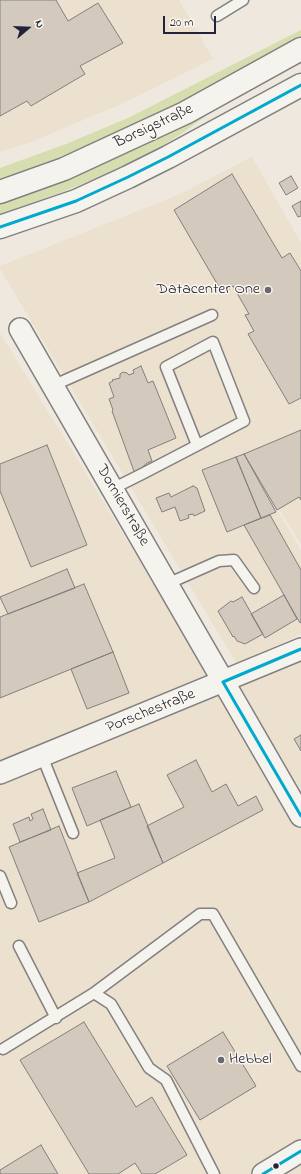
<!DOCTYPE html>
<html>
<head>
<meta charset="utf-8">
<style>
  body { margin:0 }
  #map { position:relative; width:301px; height:1174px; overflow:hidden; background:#eee8de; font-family:"Indie Flower",sans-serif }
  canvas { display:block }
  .north { position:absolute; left:8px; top:8px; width:40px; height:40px; -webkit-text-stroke:3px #fbf7ec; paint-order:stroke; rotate:71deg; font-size:11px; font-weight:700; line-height:16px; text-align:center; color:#22223b }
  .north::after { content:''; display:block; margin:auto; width:14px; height:18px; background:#22223b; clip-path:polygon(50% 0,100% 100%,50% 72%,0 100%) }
  .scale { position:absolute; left:163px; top:16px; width:53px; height:18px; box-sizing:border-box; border:2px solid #22223b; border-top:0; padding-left:5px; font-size:12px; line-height:14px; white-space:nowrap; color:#22223b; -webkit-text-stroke:3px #fbf7ec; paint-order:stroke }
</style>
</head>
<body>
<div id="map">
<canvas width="301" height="1174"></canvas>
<div class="north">N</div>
<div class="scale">20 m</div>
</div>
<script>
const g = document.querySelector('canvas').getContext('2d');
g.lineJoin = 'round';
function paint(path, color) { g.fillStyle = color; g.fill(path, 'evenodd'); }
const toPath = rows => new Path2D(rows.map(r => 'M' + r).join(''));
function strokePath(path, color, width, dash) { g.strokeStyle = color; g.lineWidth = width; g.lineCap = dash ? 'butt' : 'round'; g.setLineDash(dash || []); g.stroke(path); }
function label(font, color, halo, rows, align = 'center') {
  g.font = font + ' "Indie Flower",sans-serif'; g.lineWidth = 3; g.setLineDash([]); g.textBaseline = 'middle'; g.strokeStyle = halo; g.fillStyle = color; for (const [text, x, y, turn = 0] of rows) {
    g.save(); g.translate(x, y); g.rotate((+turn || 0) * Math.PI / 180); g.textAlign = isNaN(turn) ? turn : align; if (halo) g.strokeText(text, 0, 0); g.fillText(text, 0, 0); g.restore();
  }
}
const built = toPath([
  [0,0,179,0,213,59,117,106,23,145,0,152],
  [252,157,301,243,301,544,247,458,301,551,301,634,237,664,0,269,0,266,178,195],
  [0,333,211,678,238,670,301,639,301,1174,0,1174]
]);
const green = toPath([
  [301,30,301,37,228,78,163,112,100,141,0,180,0,168,66,144,128,118],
  [205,115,206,116,178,136,148,154,109,173,57,194,0,214,0,203,53,184,105,162]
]);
const building = toPath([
  [0,0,56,0,68,21,98,3,123,43,80,66,85,74,31,106,27,101,0,116,0,0],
  [232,174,282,258,290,253,301,271,301,398,289,404,248,334,254,331,245,315,249,314,233,286,223,294,174,210,232,174],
  [291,176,298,188,286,195,279,183,291,176],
  [301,201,301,216,298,217,292,206,301,201],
  [141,366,148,383,153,381,176,438,148,450,152,461,147,463,135,474,112,411,113,410,109,399,114,397,109,383,113,381,112,380,120,378,120,374,123,372,127,373,129,375,134,373,133,370,141,366],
  [301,430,301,500,299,497,277,510,244,454,301,430],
  [47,445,87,545,31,567,0,491,0,464,47,445],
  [244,454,276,512,261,518,236,457,244,454],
  [236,457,261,518,227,532,202,470,236,457],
  [193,486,197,488,205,511,194,516,193,514,188,515,189,518,180,521,175,507,162,512,156,498,169,493,171,497,193,486],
  [270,515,301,570,301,622,300,623,244,525,270,515],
  [67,569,75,588,8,614,0,597,67,569],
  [84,584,113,652,0,698,0,617,84,584],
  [284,595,297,619,265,638,251,614,284,595],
  [242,597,263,634,245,644,237,641,234,636,233,637,218,611,231,601,233,602,242,597],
  [113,652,129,693,87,709,71,669,113,652],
  [301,735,301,751,294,739,301,735],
  [196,760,212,792,226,784,238,806,256,796,263,810,163,863,147,826,184,807,167,775,196,760],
  [116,771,131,807,87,826,72,788,116,771],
  [139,804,163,863,89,902,77,873,115,858,100,820,139,804],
  [43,809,51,830,20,842,13,824,29,817,30,821,33,819,31,814,43,809],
  [59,826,89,902,39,922,9,847,59,826],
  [84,1022,136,1107,152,1097,187,1155,155,1174,142,1174,135,1163,118,1174,89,1174,20,1060,84,1022],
  [223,1032,256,1086,200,1120,167,1066,223,1032],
  [41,1145,58,1174,0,1174,0,1170,41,1145]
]);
const lane = toPath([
  [217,16,243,0],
  [52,386,212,315],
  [112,489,142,474,244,421,213,342,166,367,197,445],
  [167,584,219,561,234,560,254,588],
  [42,756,73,833],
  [0,876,11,903],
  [19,946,56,1018],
  [94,993,200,914,213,914,301,1066],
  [3,1049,94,993,111,1004,149,1068,166,1080,214,1174]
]);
const street = toPath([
  [20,329,301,816],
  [0,773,301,649],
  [263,1174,301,1151]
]);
const secondary = toPath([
  [0,192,64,169,185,113,301,49],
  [0,227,76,201,128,177,168,157,301,85]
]);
const bus1 = toPath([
  [0,227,76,201,128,177,168,157,301,85],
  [223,682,301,816],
  [223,682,301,649],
  [263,1174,301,1151]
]);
const markers = [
  [268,290,4,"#696774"],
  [221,1060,4,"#696774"],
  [276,1166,3.5,"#22223b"]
];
const streetNames = [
  ["Borsigstraße",154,127,-25],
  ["Dornierstraße",122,506,60],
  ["Porschestraße",151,712,-22]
];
const poiNames = [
  ["Datacenter One",260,290],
  ["Hebbel",229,1060,"left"]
];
paint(built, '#ece0ce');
paint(green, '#d6ddaf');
paint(building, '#d3cabd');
strokePath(building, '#828080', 1);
strokePath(lane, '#828080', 13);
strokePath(street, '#828080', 24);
strokePath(secondary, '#828080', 25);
strokePath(lane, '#f5f3ee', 10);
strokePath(street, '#f5f3ee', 21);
strokePath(secondary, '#f5f3ee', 22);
strokePath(bus1, '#00a9ce', 3);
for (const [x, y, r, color] of markers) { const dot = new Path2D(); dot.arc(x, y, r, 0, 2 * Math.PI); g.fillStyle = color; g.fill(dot); strokePath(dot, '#fbf7ec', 1.5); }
label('16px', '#22223b', '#fbf7ec', streetNames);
label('16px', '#22223b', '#fbf7ec', poiNames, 'right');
</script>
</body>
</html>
